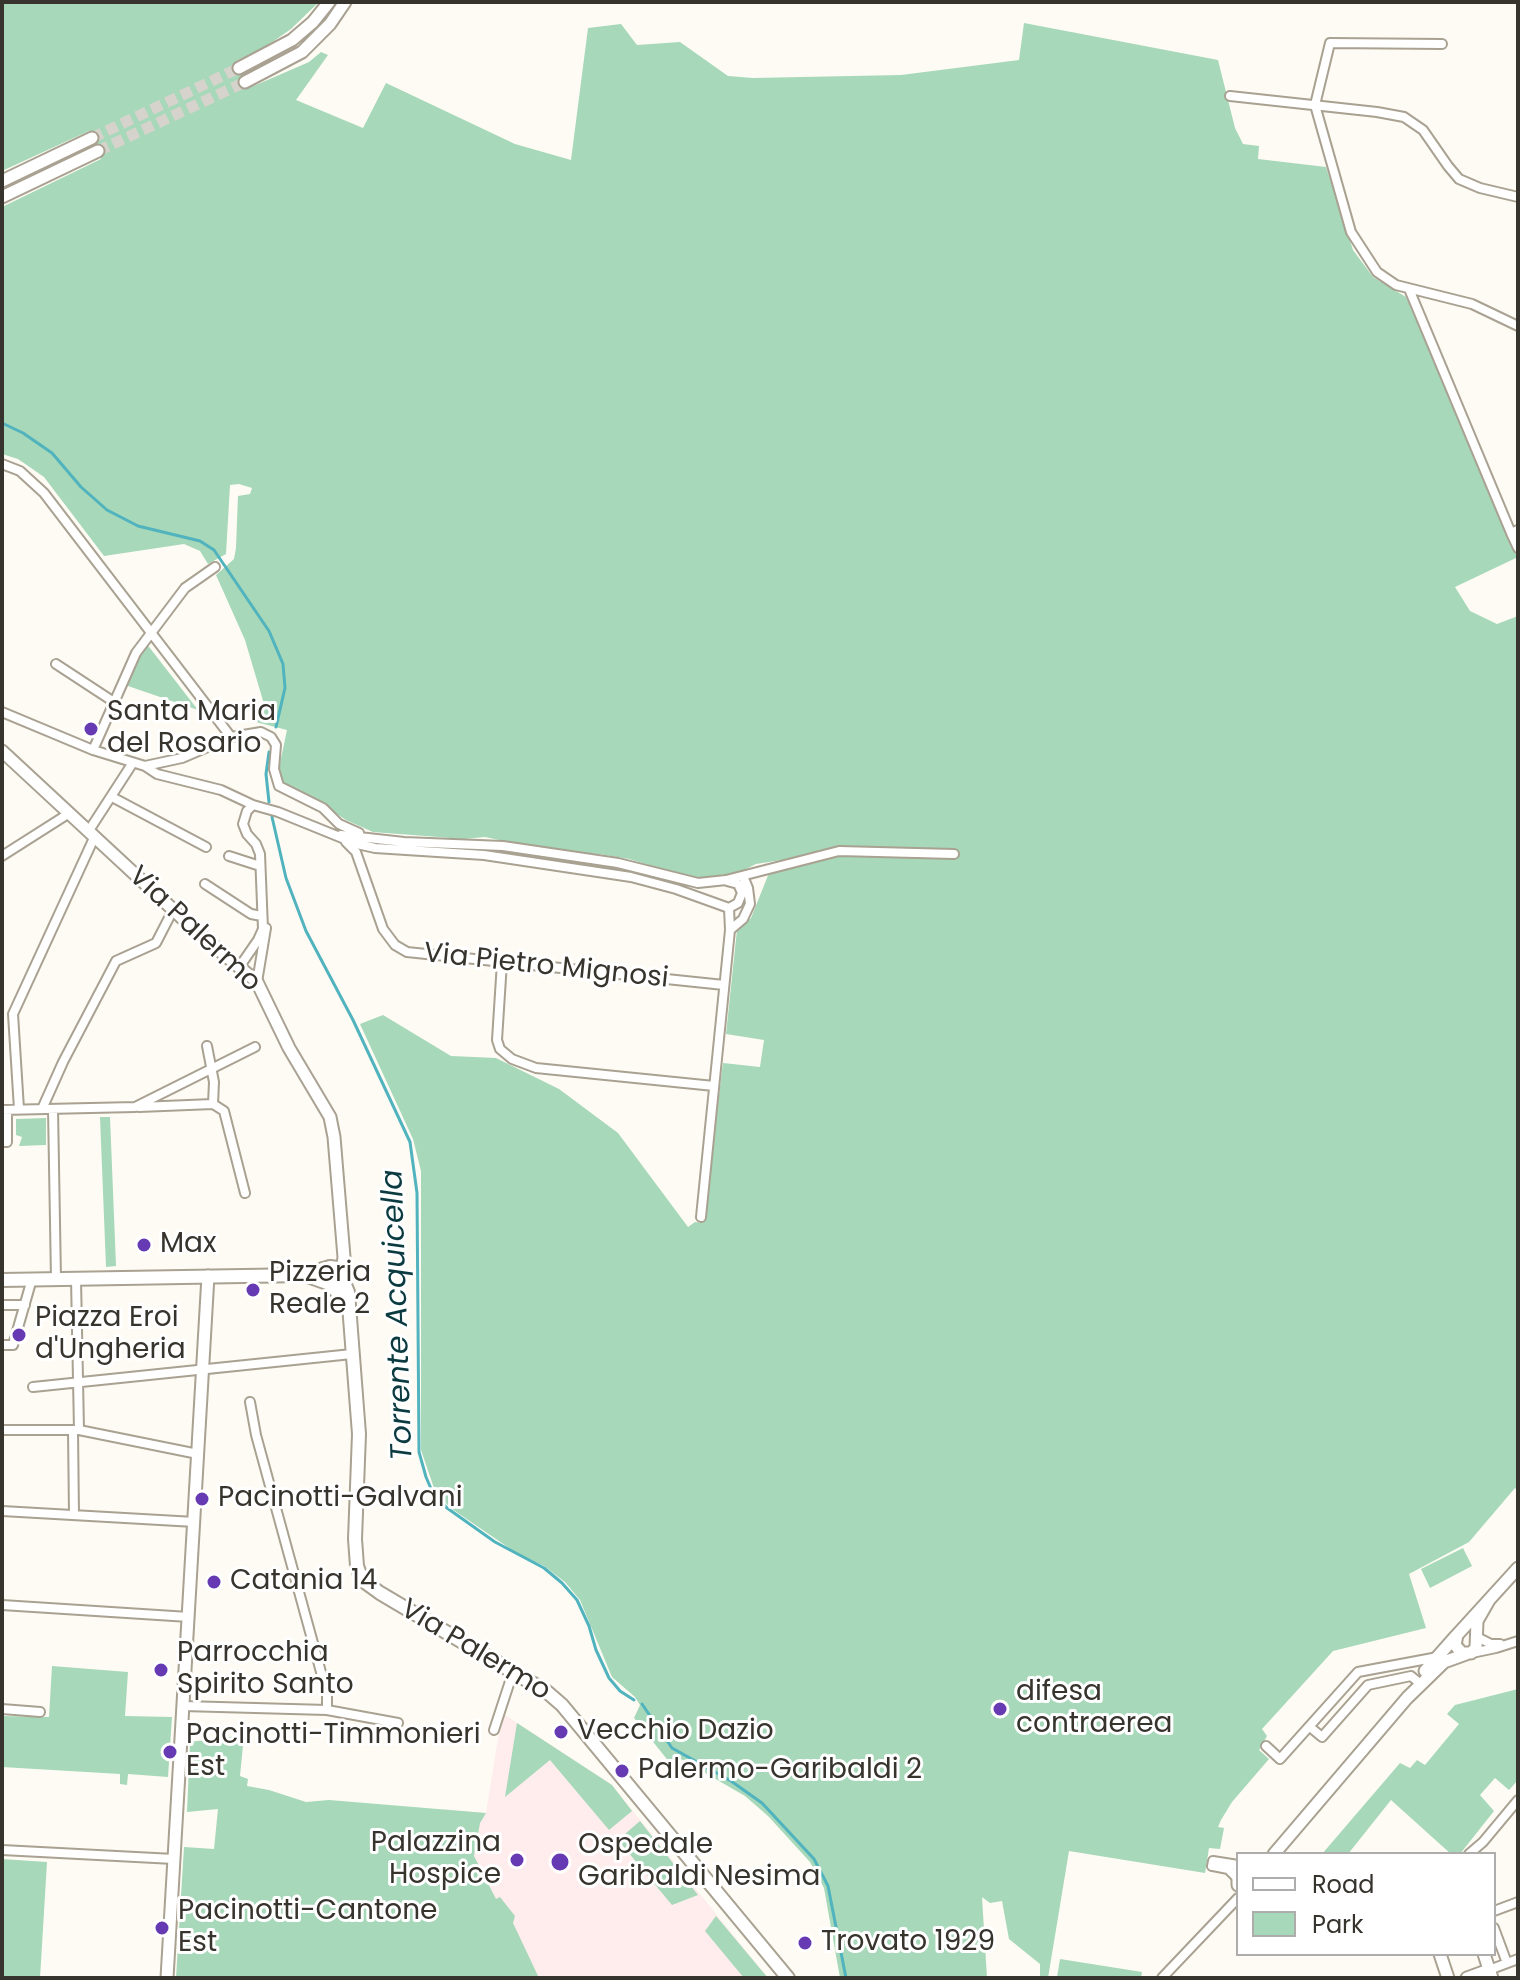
<!DOCTYPE html>
<html>
<head>
<meta charset="utf-8">
<style>
  body { margin:0 }
  #map { position:relative; width:1520px; height:1980px; overflow:hidden; background:#fefbf4; font-family:Poppins,sans-serif }
  canvas { display:block }
  .frame { position:absolute; inset:0; border:4px solid #37332d; pointer-events:none }
  .legend { position:absolute; left:1236px; top:1852px; width:260px; height:104px; box-sizing:border-box; background:#fff; border:2px solid #afadab; margin:0; padding:10px 14px; list-style:none; font-size:24px; color:#37332d }
  .legend li { display:flex; align-items:center; gap:16px; height:40px }
  .legend b { width:40px; border:2px solid #afadab }
</style>
</head>
<body>
<div id="map">
<canvas width="1520" height="1980"></canvas>
<div class="frame"></div>
<ul class="legend">
<li><b style="height:10px;background:#fff"></b>Road</li>
<li><b style="height:22px;background:#a6d8b9"></b>Park</li>
</ul>
</div>
<script>
const g = document.querySelector('canvas').getContext('2d');
g.lineJoin = 'round';
function paint(path, color) { g.fillStyle = color; g.fill(path, 'evenodd'); }
const toPath = rows => new Path2D(rows.map(r => 'M' + r).join(''));
function strokePath(path, color, width, dash) { g.strokeStyle = color; g.lineWidth = width; g.lineCap = dash ? 'butt' : 'round'; g.setLineDash(dash || []); g.stroke(path); }
function label(font, color, halo, rows, align = 'center') {
  g.font = font + ' Poppins,sans-serif'; g.lineWidth = 6; g.setLineDash([]); g.textBaseline = 'middle'; g.strokeStyle = halo; g.fillStyle = color; for (const [text, x, y, turn = 0] of rows) {
    g.save(); g.translate(x, y); g.rotate((+turn || 0) * Math.PI / 180); g.textAlign = isNaN(turn) ? turn : align; if (halo) g.strokeText(text, 0, 0); g.fillText(text, 0, 0); g.restore();
  }
}
const medical = toPath([
  [502,1713,612,1785,768,1978,500,1978,444,1809,486,1813]
]);
const green = toPath([
  [2,2,319,2,291,29,268,45,236,61,249,88,309,62,321,52,328,55,296,100,363,128,386,83,515,144,571,160,588,28,621,24,637,45,680,42,728,76,753,78,901,75,1019,60,1024,23,1218,60,1235,128,1243,144,1259,146,1258,159,1326,167,1353,250,1373,277,1406,297,1518,557,1455,587,1470,611,1497,624,1518,616,1518,1491,1515,1488,1469,1542,1409,1574,1426,1628,1333,1651,1262,1729,1267,1736,1259,1750,1269,1759,1232,1802,1221,1820,1218,1827,1224,1828,1220,1849,1209,1848,1205,1873,1069,1851,1048,1978,1040,1976,1040,1964,1009,1939,1002,1901,990,1903,982,1897,987,1978,840,1978,824,1888,810,1862,768,1816,745,1796,681,1759,669,1769,670,1763,634,1718,640,1705,635,1697,612,1677,580,1600,565,1582,544,1566,518,1554,449,1507,434,1488,421,1450,421,1171,413,1139,360,1024,383,1015,451,1056,496,1058,559,1089,618,1133,688,1227,695,1222,703,1223,723,1063,760,1067,764,1040,726,1034,737,930,751,918,769,873,783,869,782,860,756,864,740,872,695,879,629,859,599,854,571,855,485,837,464,839,373,832,346,820,313,798,285,785,280,778,279,768,287,730,252,721,264,704,245,640,216,575,234,559,236,548,238,496,250,494,252,488,239,484,230,485,226,554,208,564,200,551,184,544,104,556,44,477,18,459,2,454,2,207,101,159,89,131,2,171],
  [146,643,198,710,125,685,137,657],
  [100,1117,110,1117,116,1266,106,1267],
  [46,1118,46,1145,19,1146,22,1137,16,1135,16,1119],
  [1463,1548,1472,1566,1430,1588,1421,1569],
  [52,1666,128,1672,125,1716,172,1717,168,1777,128,1774,127,1785,120,1784,120,1774,2,1767,2,1716,49,1717],
  [1518,1689,1518,1780,1509,1790,1495,1778,1480,1795,1494,1811,1460,1854,1451,1854,1391,1800,1348,1854,1322,1854,1400,1763,1410,1768,1417,1760,1425,1765,1459,1724,1447,1714,1455,1705],
  [517,1723,612,1785,632,1811,609,1830,550,1760,505,1797],
  [244,1735,240,1776,248,1779,247,1786,269,1790,306,1802,329,1800,486,1813,480,1823,474,1856,496,1899,500,1897,515,1916,513,1923,539,1978,176,1978,184,1847,214,1849,218,1809,187,1812,190,1742],
  [640,1821,698,1895,672,1905,618,1840],
  [2,1859,47,1862,40,1978,2,1978],
  [716,1916,768,1978,744,1978,705,1931],
  [1060,1959,1142,1972,1141,1978,1057,1977]
]);
const stream = toPath([
  [2,423,23,433,52,453,81,487,107,510,138,526,200,541,214,550,269,631,283,664,285,688,276,727],
  [269,752,266,774,269,802],
  [272,817,286,878,306,931,353,1020,410,1142,417,1193,419,1452,426,1477,432,1491,447,1508,495,1542,544,1568,562,1583,577,1600,589,1626,596,1650,609,1678,620,1691,634,1700],
  [642,1704,672,1748,731,1781,762,1803,814,1859,828,1886,846,1978]
]);
const secondaryTunnel = toPath([
  [92,138,239,68],
  [98,151,245,82]
]);
const street = toPath([
  [1442,44,1330,43,1315,105,1351,232,1377,272,1396,285,1472,304,1518,326],
  [1230,96,1377,112,1404,117,1423,130,1448,166,1459,179,1480,188,1518,197],
  [1409,289,1511,533,1518,530],
  [2,464,20,471,44,493,231,737],
  [1511,533,1518,548],
  [56,664,114,702],
  [2,712,93,750,145,766,157,774,221,790,253,805,278,812,357,844,375,848,484,855,631,877,676,889,729,908],
  [93,750,136,653,185,588,215,567],
  [145,766,182,758,231,737,261,732,271,737,276,745,274,769,279,786,323,808,339,824,359,833],
  [112,797,206,847],
  [88,832,132,764],
  [341,835,404,842,503,846,618,863,698,883,726,880,839,851,954,854],
  [346,842,356,852,383,929,395,945,407,952,724,985],
  [2,856,68,814],
  [229,856,260,866],
  [727,881,738,884,742,893,738,903,729,908],
  [205,884,251,914,262,916],
  [730,930,743,919,750,904,748,888,743,876],
  [502,962,497,1040,500,1049,512,1059,536,1068,714,1086],
  [240,966,258,940,263,929,260,854,256,844,247,834,243,824,247,811,253,805],
  [257,982,266,928],
  [207,1046,214,1082,213,1104],
  [139,1107,213,1104,224,1111,245,1193],
  [19,1109,13,1014,94,838],
  [42,1109,63,1062,116,961,156,943,173,910],
  [53,1109,56,1279],
  [2,1110,135,1107,255,1047],
  [2,1142,7,1142,7,1110],
  [701,1217,730,930,729,908],
  [76,1279,79,1430],
  [2,1305,25,1305],
  [2,1345,13,1345,32,1279],
  [33,1387,352,1354],
  [250,1402,256,1435,327,1694,327,1710],
  [2,1430,79,1430,198,1454],
  [73,1431,74,1515],
  [2,1511,195,1522],
  [2,1605,189,1617],
  [1477,1637,1491,1644,1500,1644],
  [1472,1653,1496,1648,1518,1641],
  [183,1706,327,1710,398,1723],
  [2,1709,40,1712],
  [1310,1727,1322,1737,1368,1685,1411,1676,1417,1681],
  [494,1730,513,1672],
  [1266,1746,1280,1759,1358,1672,1438,1657],
  [2,1850,174,1859],
  [1469,1854,1483,1842,1518,1800],
  [1212,1866,1213,1861,1238,1865],
  [1213,1866,1228,1869,1236,1877],
  [1494,1911,1518,1902],
  [1494,1928,1507,1963],
  [1489,1970,1518,1959],
  [1162,1978,1238,1898]
]);
const secondary = toPath([
  [239,68,292,40,313,22,329,2],
  [245,82,302,52,330,24,345,2],
  [2,181,92,138],
  [2,197,98,151],
  [2,751,194,929,257,982,289,1048,330,1117,334,1137,344,1257,342,1274],
  [1489,1600,1477,1621,1476,1648,1471,1653,1462,1653,1455,1645,1457,1635,1518,1568],
  [1425,1671,1456,1636],
  [1274,1854,1407,1698,1444,1662,1466,1654],
  [1238,1872,1238,1885],
  [1440,1954,1448,1978],
  [1484,1954,1492,1978],
  [167,1978,208,1276],
  [1467,1978,1489,1970]
]);
const primary = toPath([
  [305,1275,330,1284,347,1304],
  [2,1280,304,1275,330,1267,338,1268,348,1292,359,1434,355,1539,357,1566,362,1580,380,1593,547,1692,562,1705,788,1978]
]);
const markers = [
  [91,729,8,"#663ab2"],
  [144,1245,8,"#663ab2"],
  [253,1290,8,"#663ab2"],
  [19,1335,8,"#663ab2"],
  [202,1499,8,"#663ab2"],
  [214,1582,8,"#663ab2"],
  [161,1670,8,"#663ab2"],
  [1000,1709,8,"#663ab2"],
  [561,1732,8,"#663ab2"],
  [170,1752,8,"#663ab2"],
  [622,1771,8,"#663ab2"],
  [517,1860,8,"#663ab2"],
  [560,1862,10,"#663ab2"],
  [162,1928,8,"#663ab2"],
  [805,1943,8,"#663ab2"]
];
const poiNames = [
  ["Santa Maria",107,713],
  ["del Rosario",107,745],
  ["Max",160,1245],
  ["Pizzeria",269,1274],
  ["Reale 2",269,1306],
  ["Piazza Eroi",35,1319],
  ["d'Ungheria",35,1351],
  ["Pacinotti-Galvani",218,1499],
  ["Catania 14",230,1582],
  ["Parrocchia",177,1654],
  ["Spirito Santo",177,1686],
  ["difesa",1016,1693],
  ["contraerea",1016,1725],
  ["Vecchio Dazio",577,1732],
  ["Pacinotti-Timmonieri",186,1736],
  ["Est",186,1768],
  ["Palermo-Garibaldi 2",638,1771],
  ["Palazzina",501,1844,"right"],
  ["Hospice",501,1876,"right"],
  ["Ospedale",578,1846],
  ["Garibaldi Nesima",578,1878],
  ["Pacinotti-Cantone",178,1912],
  ["Est",178,1944],
  ["Trovato 1929",821,1943]
];
const streetNames = [
  ["Via Palermo",194,930,43],
  ["Via Pietro Mignosi",546,967,6],
  ["Via Palermo",475,1651,31]
];
const waterNames = [
  ["Torrente Acquicella",399,1315,-92]
];
paint(medical, '#feedec');
paint(green, '#a6d8b9');
strokePath(stream, '#50b3be', 3);
strokePath(secondaryTunnel, '#d6d3cc', 11, [11, 5.5]);
strokePath(street, '#a9a191', 12);
strokePath(secondary, '#a9a191', 15);
strokePath(primary, '#a9a191', 16);
strokePath(street, '#fff', 8);
strokePath(secondary, '#fff', 11);
strokePath(primary, '#fff', 12);
for (const [x, y, r, color] of markers) { const dot = new Path2D(); dot.arc(x, y, r, 0, 2 * Math.PI); g.fillStyle = color; g.fill(dot); strokePath(dot, '#fff', 3); }
label('28px', '#37332d', '#fff', poiNames, 'left');
label('28px', '#37332d', '#fff', streetNames);
label('italic 30px', '#0b3b40', '#fff', waterNames);
</script>
</body>
</html>
